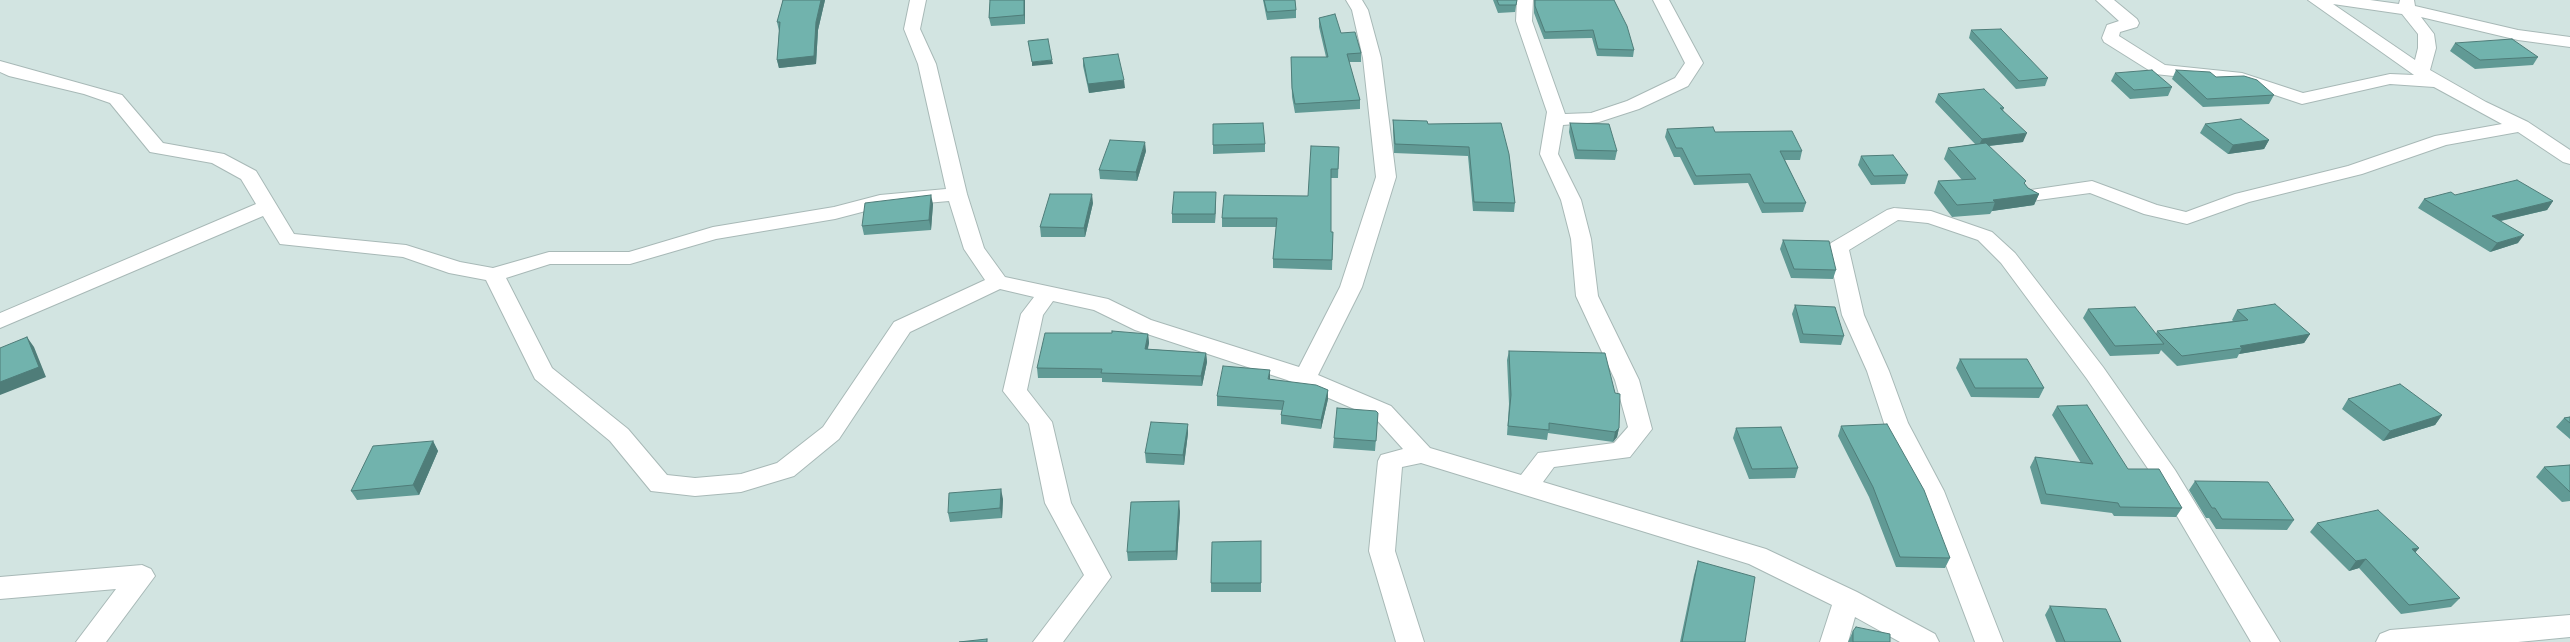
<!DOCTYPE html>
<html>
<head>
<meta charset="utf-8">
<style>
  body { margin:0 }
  canvas { display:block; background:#d2e4e1 }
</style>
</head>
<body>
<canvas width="2570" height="642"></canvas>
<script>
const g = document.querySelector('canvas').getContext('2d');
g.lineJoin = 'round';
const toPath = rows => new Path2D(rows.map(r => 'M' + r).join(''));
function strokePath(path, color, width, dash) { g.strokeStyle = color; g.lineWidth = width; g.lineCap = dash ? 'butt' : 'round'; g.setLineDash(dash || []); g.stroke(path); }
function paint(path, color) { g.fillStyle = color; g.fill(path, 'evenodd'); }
const minor = toPath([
  [910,0,926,0,920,29,936,64,967,194,984,248,1005,277,1108,299,1151,320,1299,367,1340,287,1376,177,1363,58,1352,10,1346,0,1362,0,1368,10,1381,58,1396,177,1362,287,1318,375,1391,406,1430,448,1521,475,1538,453,1614,443,1628,427,1615,380,1576,296,1571,239,1561,200,1540,154,1547,112,1516,21,1517,0,1533,0,1532,21,1565,114,1591,113,1627,101,1675,78,1685,63,1653,0,1669,0,1703,63,1688,86,1639,109,1599,122,1563,125,1558,154,1581,200,1591,239,1598,296,1639,380,1652,429,1630,457,1554,467,1543,482,1766,549,1857,592,1935,634,1939,642,1900,642,1855,617,1848,642,1820,642,1832,605,1749,564,1421,463,1402,467,1395,551,1424,642,1396,642,1369,551,1378,461,1381,455,1403,449,1375,418,1287,380,1135,330,1094,310,1053,301,1043,315,1027,390,1052,422,1071,503,1111,577,1063,642,1033,642,1084,575,1045,503,1029,424,1003,391,1021,314,1034,297,1000,289,910,332,839,439,794,476,741,492,695,496,651,491,610,441,535,379,486,280,449,273,403,257,280,244,263,216,0,328,0,313,256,204,241,179,212,163,150,152,110,103,84,94,9,76,0,72,0,61,122,95,163,143,224,154,256,171,294,234,406,245,460,262,493,268,549,252,629,252,713,227,834,207,880,195,946,189,918,64,904,29,910,0],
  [949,201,964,249,985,280,894,322,823,427,777,463,741,474,695,478,667,475,628,429,552,368,506,278,550,264,630,264,716,239,835,219,881,207,949,201],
  [2096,0,2114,0,2137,19,2139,23,2137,27,2120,32,2119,36,2165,65,2242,73,2303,93,2390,74,2414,75,2308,0,2370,0,2399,4,2400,0,2414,0,2415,6,2518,30,2570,37,2570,47,2518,40,2421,17,2434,34,2436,48,2430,70,2486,102,2528,122,2570,150,2570,164,2563,162,2518,132,2446,145,2362,174,2249,202,2187,224,2144,214,2090,193,2031,201,2024,199,2021,195,2024,191,2092,181,2157,205,2186,212,2235,194,2348,166,2435,136,2502,124,2434,87,2390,84,2302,104,2239,83,2155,74,2104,42,2102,38,2107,25,2119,21,2096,0],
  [2333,4,2402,14,2418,34,2418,48,2415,60,2333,4],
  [1894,208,1931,211,1992,232,2015,253,2103,367,2175,470,2280,642,2251,642,2157,482,2087,379,2001,263,1978,240,1928,223,1898,220,1849,250,1864,315,1889,371,1908,423,1944,491,2003,642,1975,642,1918,491,1884,423,1867,371,1842,315,1828,248,1831,243,1887,210,1894,208],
  [142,565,151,569,155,576,106,642,76,642,116,589,0,599,0,577,142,565],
  [2570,615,2570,637,2518,642,2376,642,2380,634,2390,630,2570,615]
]);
const wall = toPath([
  [783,0,825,0,818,30,816,64,779,68,777,60,779,31,777,22],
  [990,0,1025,0,1025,24,991,26,989,18],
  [1263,0,1295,0,1296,10,1296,18,1267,20],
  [1493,0,1517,0,1515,12,1498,13],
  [1534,0,1614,0,1634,50,1633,57,1597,56,1592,38,1544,39,1534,13],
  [1319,18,1341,33,1361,53,1361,62,1349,62,1360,100,1360,109,1295,113,1292,97,1291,57,1326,57,1319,27],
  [1971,30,2048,78,2045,86,2016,89,1969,38],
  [2455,43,2538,57,2533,65,2475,69,2450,51],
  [1083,58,1125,88,1089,93,1083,66],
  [2176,70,2216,77,2274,95,2269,104,2203,107,2172,79],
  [2115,73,2172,87,2168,96,2130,99,2111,81],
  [1938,94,2004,108,2003,110,2023,142,1989,146,2025,184,2028,188,2039,194,2034,205,1992,211,1990,214,1952,217,1934,193,1938,181,1962,180,1944,159,1948,148,1975,144,1935,102],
  [1393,120,1428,124,1501,123,1515,203,1514,212,1473,211,1468,156,1394,153,1393,129],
  [1570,123,1617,151,1615,160,1575,159,1569,132],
  [2205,124,2269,140,2264,149,2228,154,2200,133],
  [1667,129,1715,132,1802,151,1800,160,1785,160,1806,203,1803,212,1762,213,1748,183,1694,185,1680,157,1674,157,1665,137],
  [1265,144,1265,152,1213,154,1213,145],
  [1339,147,1338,178,1331,178,1331,232,1333,232,1332,270,1273,268,1273,259,1276,227,1222,227,1222,218,1308,196],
  [1146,151,1137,181,1100,179,1099,170],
  [1861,156,1908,175,1905,184,1871,185,1858,165],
  [2455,195,2553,201,2547,210,2501,221,2518,243,2490,252,2418,208,2424,199],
  [1216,201,1215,223,1172,223,1172,214],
  [1093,203,1085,237,1041,237,1040,227],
  [933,204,931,230,864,235,862,226],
  [1783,240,1836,270,1833,279,1791,278,1780,249],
  [1795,305,1844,336,1841,345,1800,343,1792,314],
  [2088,309,2156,334,2157,331,2233,321,2232,320,2237,310,2310,334,2304,343,2239,354,2237,358,2177,366,2161,350,2159,354,2110,356,2083,318],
  [1148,334,1149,343,1148,349,1206,353,1207,362,1202,386,1102,382,1102,378,1038,378,1037,368],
  [1509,351,1619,428,1617,437,1613,442,1548,433,1547,440,1507,435,1509,404,1507,360],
  [1960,359,2044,388,2039,398,1971,397,1956,368],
  [1270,379,1328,390,1328,399,1321,429,1281,424,1281,415,1282,410,1217,406,1217,396],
  [2348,399,2442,415,2435,425,2383,441,2342,409],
  [2057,406,2128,469,2182,508,2176,517,2114,516,2112,513,2041,504,2030,467,2035,457,2081,463,2052,415],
  [1378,413,1375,451,1333,448,1334,438],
  [2570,417,2570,439,2556,427,2564,418],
  [1841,426,1950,558,1945,568,1896,567,1869,497,1838,436],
  [1736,428,1798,468,1795,478,1749,479,1733,438],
  [1188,433,1184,465,1146,463,1145,453],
  [433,441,438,451,419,495,357,500,351,491],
  [2570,465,2570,501,2562,502,2536,477,2544,467],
  [2195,481,2294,520,2287,530,2216,529,2209,518,2206,518,2189,490],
  [1003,499,1002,518,950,522,948,513],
  [1180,511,1177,560,1128,561,1127,552],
  [2317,523,2419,548,2415,553,2460,598,2451,607,2401,614,2359,568,2349,571,2310,532],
  [1261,541,1261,592,1211,592,1211,583],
  [1698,561,1745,642,1680,642,1694,575],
  [2050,606,2121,642,2056,642,2045,615],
  [1853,631,1890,642,1848,642]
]);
const shadedWall = toPath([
  [821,0,825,0,818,30,816,64,779,68,777,60,816,22],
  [1024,0,1025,0,1025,24,1024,15],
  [1052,60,1053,64,1032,66,1032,62],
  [1124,80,1125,88,1089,93,1088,84],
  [2027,133,2023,142,1978,147,1982,139],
  [2269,140,2264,149,2228,154,2233,145],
  [1145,142,1146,151,1137,181,1136,172],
  [1216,192,1216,201,1215,223,1215,214],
  [1092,194,1093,203,1085,237,1084,228],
  [2039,194,2034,205,1992,211,1995,202,1993,200],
  [931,195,933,204,931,230,929,220],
  [2553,201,2547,210,2486,224,2492,216],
  [2524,235,2518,243,2490,252,2497,243],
  [1148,334,1149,343,1145,359,1145,349],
  [2310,334,2304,343,2239,354,2242,348,2240,346],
  [27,337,34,347,46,377,0,395,0,382],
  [1206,353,1207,362,1202,386,1201,376],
  [1270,370,1270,379,1268,379],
  [1328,390,1328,399,1321,429,1321,420],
  [2442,415,2435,425,2383,441,2390,431],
  [1188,424,1188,433,1184,465,1183,455],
  [1619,428,1617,437,1613,442,1615,432],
  [433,441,438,451,419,495,413,485],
  [1001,489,1003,499,1002,518,1000,508],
  [1179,501,1180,511,1177,560,1176,551],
  [2419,548,2411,557,2412,549],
  [2366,559,2359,568,2349,571,2356,561]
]);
const building = toPath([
  [783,0,821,0,816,22,814,56,777,60,780,22,777,22,783,0],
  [990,0,1024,0,1024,15,989,18,990,0],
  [1264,0,1295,0,1296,10,1267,12,1264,0],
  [1497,0,1517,0,1516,5,1499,5,1497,0],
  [1535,0,1614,0,1627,26,1634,50,1598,49,1593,30,1545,32,1535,6,1535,0],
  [1335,14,1341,33,1355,32,1361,53,1347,54,1360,100,1295,104,1292,88,1291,57,1328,57,1319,18,1335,14],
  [2001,29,2048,78,2019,81,1971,30,2001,29],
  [1048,39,1052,60,1032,62,1028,41,1048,39],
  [2512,39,2538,57,2480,60,2455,43,2512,39],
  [1118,54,1124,80,1088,84,1083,58,1118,54],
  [2152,70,2172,87,2134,90,2115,73,2152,70],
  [2176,70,2210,72,2216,77,2244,76,2257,80,2274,95,2207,99,2176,70],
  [1984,89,2004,108,2000,108,2027,133,1982,139,1938,94,1984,89],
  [2241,119,2269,140,2233,145,2205,124,2241,119],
  [1393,120,1427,121,1428,124,1501,123,1509,154,1515,203,1474,202,1469,147,1395,144,1393,120],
  [1263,123,1265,144,1213,145,1213,124,1263,123],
  [1570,123,1609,124,1617,151,1577,150,1570,123],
  [1713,127,1715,132,1792,131,1802,151,1780,151,1806,203,1764,203,1750,174,1696,176,1682,148,1676,148,1667,129,1713,127],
  [1110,140,1145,142,1136,172,1099,170,1110,140],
  [1986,143,2026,181,2024,183,2028,188,2039,194,1993,200,1995,202,1957,205,1938,181,1976,179,1948,148,1986,143],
  [1311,146,1339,147,1338,169,1331,169,1331,232,1333,232,1332,260,1273,259,1277,218,1222,218,1224,195,1308,196,1311,146],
  [1893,155,1908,175,1874,176,1861,156,1893,155],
  [2517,180,2553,201,2492,216,2524,235,2497,243,2424,199,2451,192,2455,195,2517,180],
  [1174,192,1216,192,1215,214,1172,214,1174,192],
  [1050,194,1092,194,1084,228,1040,227,1050,194],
  [931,195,929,220,862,226,865,203,931,195],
  [1783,240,1829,241,1836,270,1794,269,1783,240],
  [2275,304,2310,334,2240,346,2242,348,2182,356,2157,331,2248,320,2237,310,2275,304],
  [1795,305,1835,307,1844,336,1803,334,1795,305],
  [2135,307,2164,344,2115,346,2088,309,2135,307],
  [1112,331,1148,334,1145,349,1206,353,1201,376,1101,373,1102,369,1037,368,1045,333,1112,333,1112,331],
  [27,337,39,367,0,382,0,348,27,337],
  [1509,351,1605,353,1615,393,1620,394,1619,428,1615,432,1549,423,1549,430,1508,426,1511,395,1509,351],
  [1960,359,2027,359,2044,388,1975,388,1960,359],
  [1223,366,1270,370,1268,379,1316,385,1328,390,1321,420,1281,415,1284,401,1217,396,1223,366],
  [2400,384,2442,415,2390,431,2348,399,2400,384],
  [2087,405,2128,469,2159,469,2182,508,2120,507,2118,503,2046,494,2035,457,2093,464,2057,406,2087,405],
  [1337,408,1376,411,1378,413,1376,441,1334,438,1337,408],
  [2570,417,2570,423,2564,418,2570,417],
  [1151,422,1188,424,1183,455,1145,453,1151,422],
  [1887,424,1924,490,1950,558,1900,557,1873,487,1841,426,1887,424],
  [1781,427,1798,468,1752,469,1736,428,1781,427],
  [433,441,413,485,351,491,373,446,433,441],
  [2570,465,2570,492,2544,467,2570,465],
  [2195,481,2268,482,2294,520,2222,519,2215,508,2212,508,2195,481],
  [1001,489,1000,508,948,513,949,493,1001,489],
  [1179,501,1176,551,1127,552,1131,502,1179,501],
  [2378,510,2419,548,2412,549,2460,598,2409,605,2366,559,2356,561,2317,523,2378,510],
  [1261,541,1261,583,1211,583,1212,542,1261,541],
  [1698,561,1755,577,1745,642,1682,642,1698,561],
  [2050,606,2106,609,2121,642,2065,642,2050,606],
  [1856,627,1890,634,1890,642,1853,642,1853,631,1856,627],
  [987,639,987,642,959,642,987,639]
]);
strokePath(minor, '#a8b9b7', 2);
paint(minor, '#fff');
paint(wall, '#619a95');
paint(shadedWall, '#4f7d79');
paint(building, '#71b3ad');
strokePath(building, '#4f7d79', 1);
</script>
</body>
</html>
